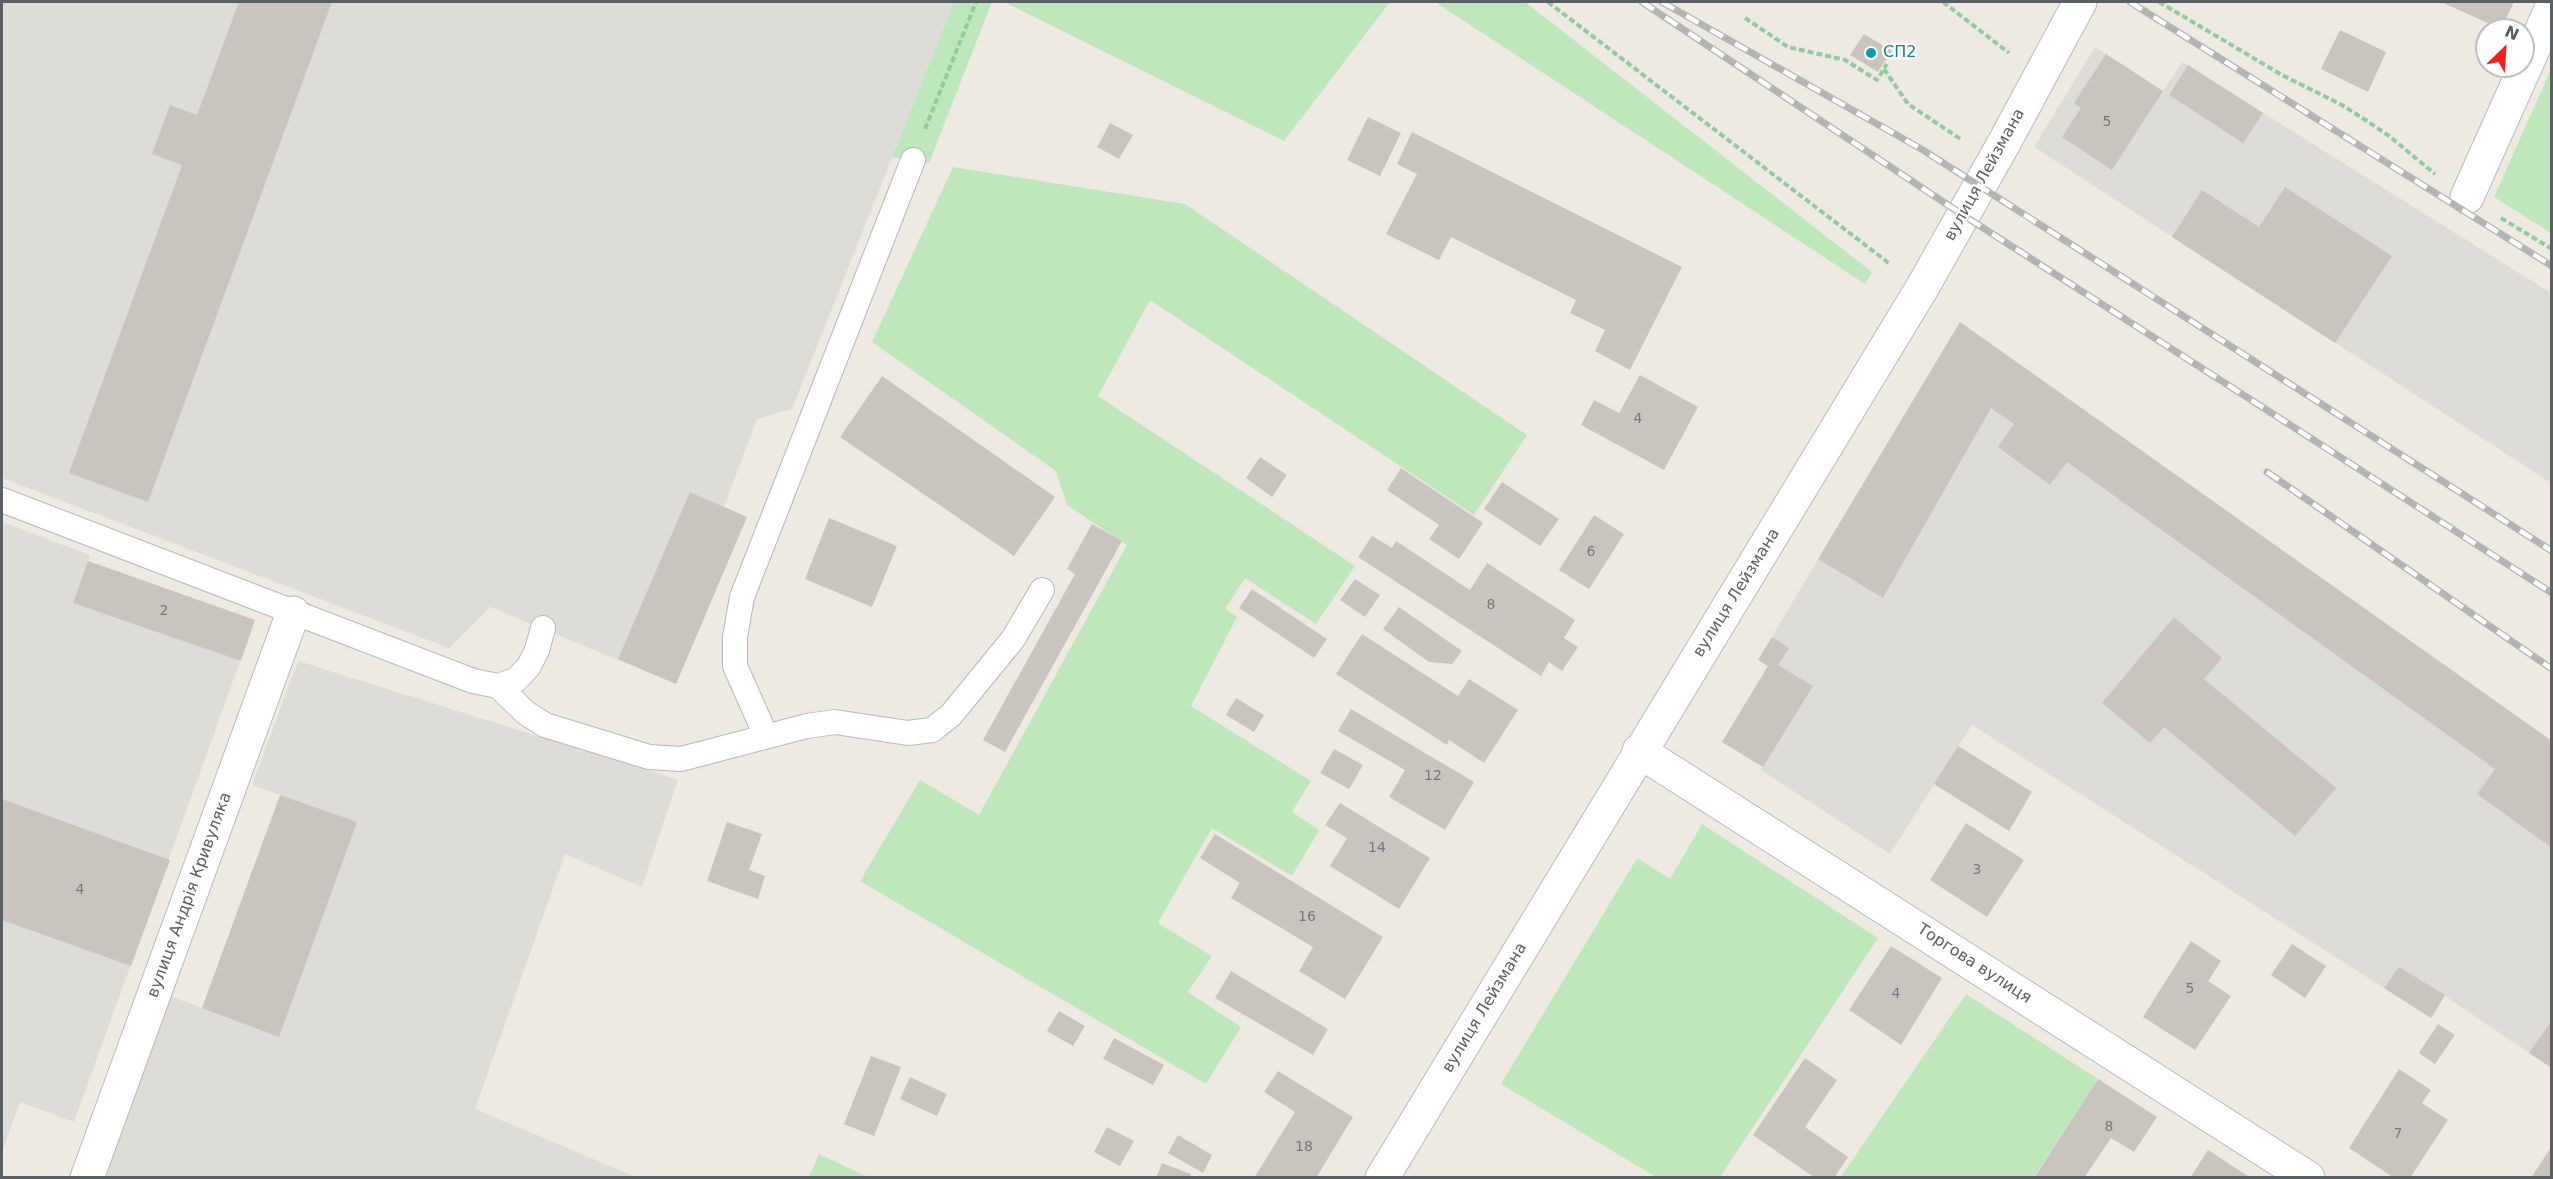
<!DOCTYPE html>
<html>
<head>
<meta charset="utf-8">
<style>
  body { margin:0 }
  #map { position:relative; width:2553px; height:1179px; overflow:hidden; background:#eeeae1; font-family:"DejaVu Sans",sans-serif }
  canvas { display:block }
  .frame { position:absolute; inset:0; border:3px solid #595f63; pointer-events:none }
  .north { position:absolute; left:2475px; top:18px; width:60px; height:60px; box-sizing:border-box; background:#fff; border:2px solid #bdbfc1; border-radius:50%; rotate:25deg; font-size:16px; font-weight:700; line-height:24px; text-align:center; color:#595f63 }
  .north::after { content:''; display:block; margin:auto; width:21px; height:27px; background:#f71f1e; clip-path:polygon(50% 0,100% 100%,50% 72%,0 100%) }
</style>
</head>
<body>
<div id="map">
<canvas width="2553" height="1179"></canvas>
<div class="frame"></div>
<div class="north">N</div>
</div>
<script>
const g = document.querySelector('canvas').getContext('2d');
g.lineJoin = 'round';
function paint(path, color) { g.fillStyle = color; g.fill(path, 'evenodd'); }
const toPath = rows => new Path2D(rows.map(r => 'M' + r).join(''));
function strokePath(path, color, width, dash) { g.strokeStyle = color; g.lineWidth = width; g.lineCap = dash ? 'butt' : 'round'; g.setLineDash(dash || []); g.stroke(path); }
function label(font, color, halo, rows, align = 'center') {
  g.font = font + ' "DejaVu Sans",sans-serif'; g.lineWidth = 4.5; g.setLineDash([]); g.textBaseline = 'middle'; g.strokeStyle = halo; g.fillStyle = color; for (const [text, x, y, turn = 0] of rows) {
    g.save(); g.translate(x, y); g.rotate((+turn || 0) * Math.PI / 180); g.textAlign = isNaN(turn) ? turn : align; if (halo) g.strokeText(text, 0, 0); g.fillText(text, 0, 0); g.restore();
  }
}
const industrial = toPath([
  [2,2,954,2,792,409,757,419,724,507,747,517,676,684,490,607,449,648,2,478],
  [2095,47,2163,91,2182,62,2551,293,2551,483,2034,147],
  [1960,322,2551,741,2551,1068,2445,996,2431,1018,1972,725,1890,854,1761,770,1763,767,1722,742,1768,666,1758,660],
  [2,522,90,555,88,561,255,620,74,1122,20,1102,2,1152],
  [298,661,678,780,642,887,565,854,475,1109,636,1177,105,1178,171,996,202,1008,280,795,252,785]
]);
const green = toPath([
  [954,2,992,2,929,163,892,157],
  [1004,2,1390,2,1284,141],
  [1435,2,1525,2,1872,272,1865,284],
  [2551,69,2552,233,2551,233,2494,197],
  [953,167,1185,204,1527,435,1474,515,1150,300,1098,396,1355,566,1316,624,1245,578,1225,609,1237,617,1191,706,1311,781,1292,812,1319,830,1292,876,1212,828,1158,923,1212,956,1188,992,1241,1027,1206,1084,860,881,920,780,979,815,1127,545,1067,505,1056,471,872,342],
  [1702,824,1878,938,1720,1177,1656,1177,1501,1084,1637,858,1670,879],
  [1966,994,2098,1079,2034,1177,1840,1178],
  [819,1154,868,1177,809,1177]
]);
const building = toPath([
  [239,2,332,2,148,502,69,473,182,165,152,154,170,105,197,115],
  [2441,2,2514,2,2501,29],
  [2340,30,2386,52,2368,92,2321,69],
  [1864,34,1892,51,1878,72,1850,55],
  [2106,54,2163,91,2112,170,2062,137,2081,108,2074,103],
  [2188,65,2263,113,2243,143,2169,95],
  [1368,117,1401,133,1380,176,1347,160],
  [1110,123,1133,135,1119,159,1097,147],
  [1412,132,1682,267,1630,370,1595,351,1605,330,1570,313,1576,300,1451,237,1439,260,1386,234,1417,174,1397,164],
  [2285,187,2392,256,2335,343,2172,237,2202,190,2259,227],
  [1960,322,2552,741,2552,848,2477,794,2495,769,2067,462,2050,485,1998,447,2014,424,1991,408,1883,598,1818,559],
  [1640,375,1698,407,1664,470,1581,425,1594,400,1619,413],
  [882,376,1055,497,1014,556,840,437],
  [1260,457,1287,475,1272,497,1246,478],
  [1401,468,1483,523,1459,559,1429,539,1439,525,1387,490],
  [1502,482,1559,519,1540,546,1484,509],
  [690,492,747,517,676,684,618,659],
  [1594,515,1624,534,1589,589,1559,570],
  [829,518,897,546,872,607,805,579],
  [1092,524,1122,541,1005,752,983,740,1075,574,1067,569],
  [1372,536,1392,548,1396,541,1470,590,1487,563,1575,620,1564,638,1578,647,1562,671,1549,662,1541,676,1358,557],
  [88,561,255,620,241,661,73,603],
  [1355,579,1380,595,1365,617,1340,600],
  [1252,589,1327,639,1314,658,1239,608],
  [1399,607,1462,651,1452,664,1429,662,1383,629],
  [2174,617,2222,658,2204,679,2336,788,2295,836,2164,727,2150,743,2102,703],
  [1362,634,1458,696,1469,679,1518,710,1484,763,1449,740,1447,745,1336,674],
  [1772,637,1789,648,1778,665,1813,686,1763,767,1722,742,1768,666,1758,660],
  [1236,698,1264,715,1254,732,1226,715],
  [1351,709,1474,782,1445,830,1389,797,1405,770,1338,731],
  [1958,746,2032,792,2009,831,1934,784],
  [1334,749,1363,765,1349,789,1320,773],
  [280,795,357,822,279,1037,202,1008],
  [2,799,170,860,131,966,2,920],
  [1340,803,1430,858,1399,909,1330,866,1347,838,1325,825],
  [727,822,762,834,749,870,765,876,758,899,707,881],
  [1966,823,2024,860,1987,917,1930,880],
  [1215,834,1383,937,1345,999,1299,971,1313,947,1231,898,1240,883,1200,858],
  [2191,941,2221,961,2208,981,2231,996,2195,1050,2143,1017],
  [2292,944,2326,966,2305,998,2271,975],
  [1891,946,1942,978,1901,1045,1849,1010],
  [2399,967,2445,995,2431,1018,2384,988],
  [1231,971,1328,1029,1313,1055,1215,998],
  [1059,1011,1085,1026,1073,1046,1047,1031],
  [2552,1020,2552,1068,2529,1053],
  [2438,1024,2455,1035,2435,1064,2419,1053],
  [1114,1038,1164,1065,1153,1085,1103,1059],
  [871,1056,901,1067,874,1136,844,1124],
  [1805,1058,1837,1080,1805,1127,1848,1157,1834,1178,1815,1178,1753,1135],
  [2399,1069,2431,1090,2422,1103,2448,1120,2410,1178,2394,1178,2349,1148],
  [1278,1071,1353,1117,1316,1178,1254,1178,1295,1112,1264,1092],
  [910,1077,947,1094,937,1116,900,1099],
  [2098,1079,2157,1117,2134,1152,2111,1138,2084,1178,2034,1178],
  [1107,1127,1134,1141,1120,1166,1094,1152],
  [1178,1135,1212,1155,1203,1173,1168,1153],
  [2552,1146,2552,1178,2531,1178],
  [2208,1150,2251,1178,2190,1178],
  [1162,1163,1191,1174,1190,1178,1156,1178]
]);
const path = toPath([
  [1548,2,1890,264],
  [1943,2,2009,53],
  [2159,2,2282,75,2342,105,2367,121,2389,136,2435,174],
  [1745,18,1788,47,1845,60,1877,80,1887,64],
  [1884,69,1908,104,1962,140],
  [925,129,976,2],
  [2501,218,2552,249]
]);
const lane = toPath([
  [2,500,473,681,498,686,516,680,529,666,537,650,543,628],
  [498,686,526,713,545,725,649,757,681,759,807,726,835,722,908,733,932,730,951,715,1013,639,1042,590],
  [766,736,735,666,735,637,742,597,913,160]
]);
const street = toPath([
  [2467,197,2552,7],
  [1639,751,2308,1178],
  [87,1178,293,613]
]);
const secondary = toPath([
  [1382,1178,1922,288,2004,143,2080,2]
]);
const rail = toPath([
  [1642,2,1963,215,2552,593],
  [1662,2,1923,150,2552,551],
  [2130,2,2552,266],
  [2267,472,2552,669]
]);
const markers = [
  [1871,53,6,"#0f9aa8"]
];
const numberNames = [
  ["5",2107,122],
  ["4",1638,419],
  ["6",1591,552],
  ["8",1491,605],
  ["2",164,611],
  ["12",1433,776],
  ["14",1377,848],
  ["3",1977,870],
  ["4",80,890],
  ["16",1307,917],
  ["5",2190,989],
  ["4",1896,994],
  ["8",2109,1127],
  ["7",2398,1134],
  ["18",1304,1147]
];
const cultureNames = [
  ["СП2",1883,53]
];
const streetNames = [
  ["вулиця Лейзмана",1985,175,-61],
  ["вулиця Лейзмана",1737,593,-58],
  ["вулиця Андрія Кривуляка",190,895,-70],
  ["Торгова вулиця",1974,964,33],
  ["вулиця Лейзмана",1485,1008,-59]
];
paint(industrial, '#dedcd6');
paint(green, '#bee8bb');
paint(building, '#c9c5be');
strokePath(lane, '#b4b8bd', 26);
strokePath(street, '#b4b8bd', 35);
strokePath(secondary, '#b5b9bf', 35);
strokePath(path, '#93ca9f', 4, [6, 3]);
strokePath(lane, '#fff', 24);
strokePath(street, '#fff', 33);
strokePath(secondary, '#fff', 33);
strokePath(rail, '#b3b4b4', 7);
strokePath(rail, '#fff', 4.5, [14]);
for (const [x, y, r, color] of markers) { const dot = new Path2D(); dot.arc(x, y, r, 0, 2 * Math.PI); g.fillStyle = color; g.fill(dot); strokePath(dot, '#fff', 2); }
label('14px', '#75787a', null, numberNames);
label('16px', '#0d838f', '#fff', cultureNames, 'left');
label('16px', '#595f63', '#fff', streetNames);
</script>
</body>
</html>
